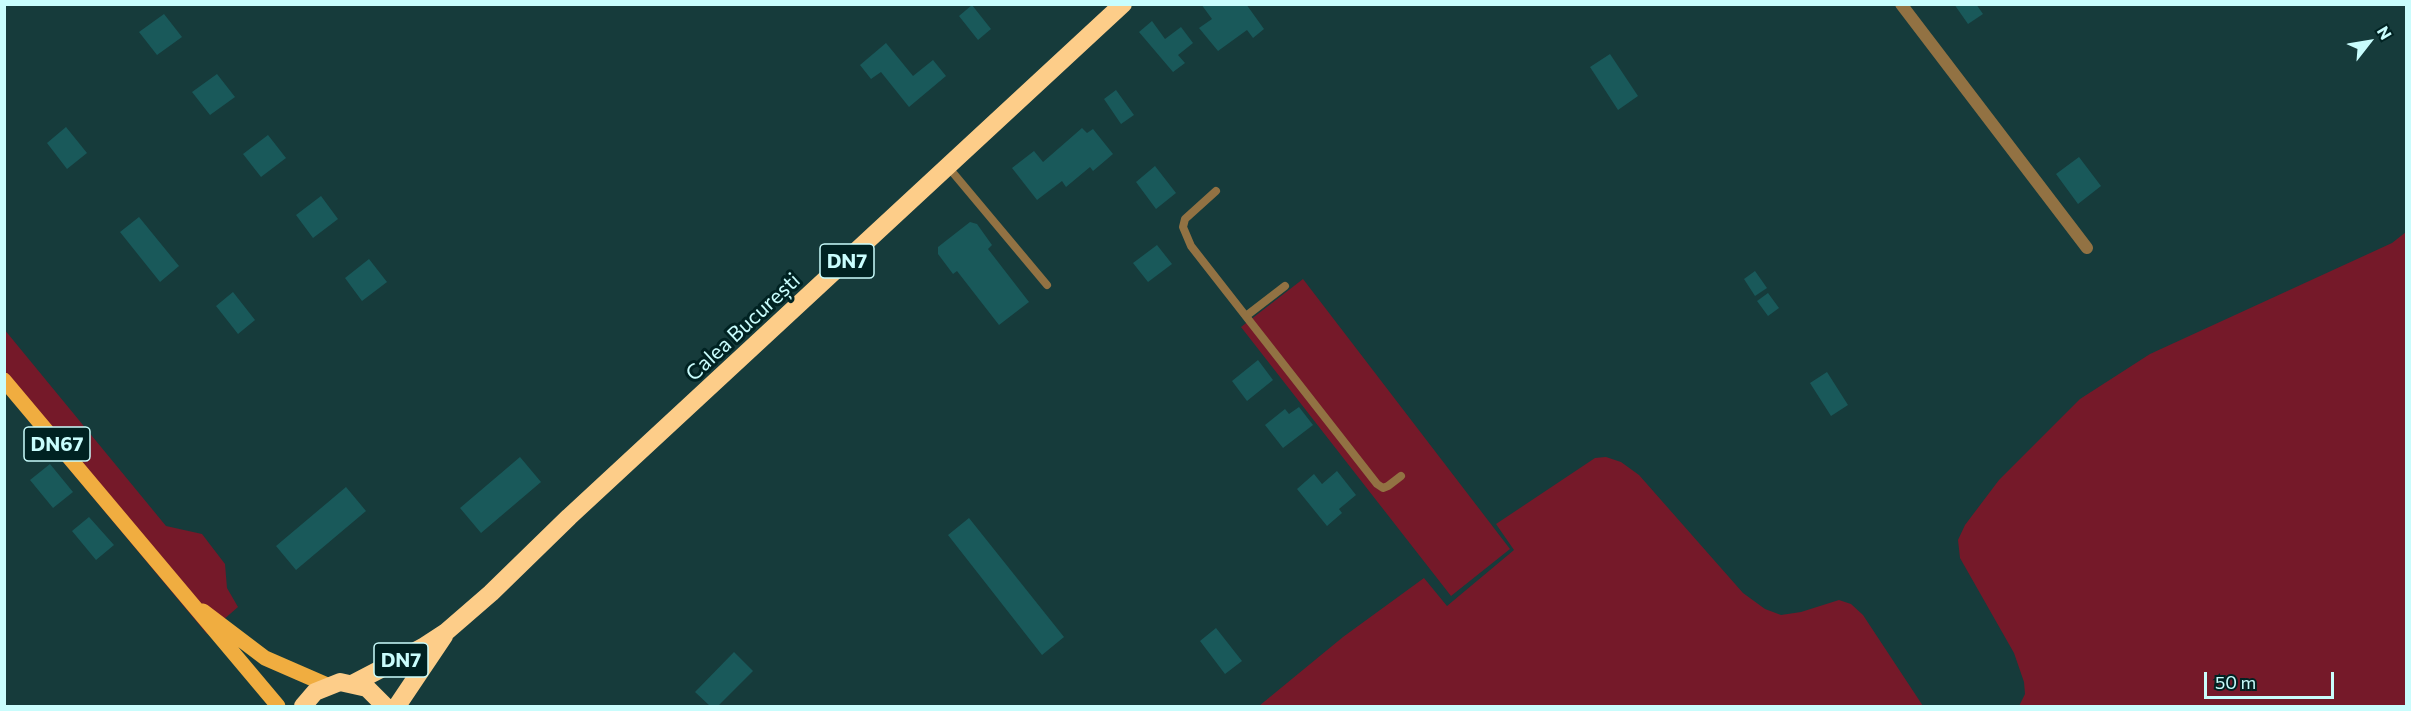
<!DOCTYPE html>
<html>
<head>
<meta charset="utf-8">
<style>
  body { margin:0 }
  #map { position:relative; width:2411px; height:711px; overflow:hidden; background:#163b3b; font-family:Commissioner,sans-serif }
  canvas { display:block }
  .frame { position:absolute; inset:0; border:6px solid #c9fdfd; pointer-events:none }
  .north { position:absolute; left:2339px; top:12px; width:60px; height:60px; -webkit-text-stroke:4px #022; paint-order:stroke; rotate:59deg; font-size:16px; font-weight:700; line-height:24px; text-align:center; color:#c9fdfd }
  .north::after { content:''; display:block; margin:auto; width:21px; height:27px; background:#c9fdfd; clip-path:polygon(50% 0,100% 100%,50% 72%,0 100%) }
  .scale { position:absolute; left:2204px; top:672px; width:130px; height:27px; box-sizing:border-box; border:3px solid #c9fdfd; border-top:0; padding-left:8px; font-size:18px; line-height:21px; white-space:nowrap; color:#c9fdfd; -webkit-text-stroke:4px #022; paint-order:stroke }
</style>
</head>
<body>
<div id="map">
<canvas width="2411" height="711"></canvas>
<div class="frame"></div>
<div class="north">N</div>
<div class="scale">50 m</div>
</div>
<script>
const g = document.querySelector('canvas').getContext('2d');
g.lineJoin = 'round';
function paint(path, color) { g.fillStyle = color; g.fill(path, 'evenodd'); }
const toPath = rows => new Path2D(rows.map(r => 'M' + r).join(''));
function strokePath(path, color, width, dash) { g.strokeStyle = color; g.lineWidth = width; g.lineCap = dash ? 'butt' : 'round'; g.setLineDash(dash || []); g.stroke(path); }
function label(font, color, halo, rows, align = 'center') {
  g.font = font + ' Commissioner,sans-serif'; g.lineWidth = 6; g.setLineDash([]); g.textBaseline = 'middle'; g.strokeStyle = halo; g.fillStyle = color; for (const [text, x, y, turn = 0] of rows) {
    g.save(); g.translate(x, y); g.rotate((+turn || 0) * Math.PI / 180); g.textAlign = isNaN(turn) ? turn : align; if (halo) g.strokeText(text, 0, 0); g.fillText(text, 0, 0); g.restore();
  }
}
const green = toPath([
  [2406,232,2406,706,2019,706,2025,694,2024,682,2014,653,1960,558,1958,540,1965,525,1999,480,2080,399,2150,354,2392,243],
  [1303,279,1510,549,1451,596,1241,327],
  [4,329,166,526,202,534,225,564,227,588,238,607,207,634,5,392],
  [1606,457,1621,462,1639,475,1743,593,1765,609,1781,615,1801,612,1839,600,1851,604,1863,615,1923,706,1259,706,1343,637,1424,578,1447,606,1514,550,1496,524,1595,458]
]);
const building = toPath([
  [1201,4,1246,4,1264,29,1253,38,1247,30,1218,51,1199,28,1212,19],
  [1954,4,1976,4,1983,14,1968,24],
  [972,5,991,29,978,40,959,16],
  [164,14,182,37,157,55,139,32],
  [1152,21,1165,39,1181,27,1193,43,1178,55,1185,63,1173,72,1139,32],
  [886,43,913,76,933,60,946,76,909,107,881,72,871,79,860,65],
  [1610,54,1638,96,1618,110,1590,67],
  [217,74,235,97,210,115,192,92],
  [1116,90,1134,115,1121,124,1104,99],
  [66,127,87,153,67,169,47,143],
  [1082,128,1087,133,1093,129,1113,154,1093,171,1090,167,1066,187,1062,181,1037,200,1012,168,1034,151,1043,162],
  [268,135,286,158,261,177,243,154],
  [2079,157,2101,186,2078,204,2056,174],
  [1155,166,1176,193,1156,209,1136,182],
  [321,196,338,219,313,238,296,215],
  [139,217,179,266,160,282,120,232],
  [970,222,977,224,992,245,988,249,1029,302,999,325,957,271,953,274,938,254,938,247],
  [1157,245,1172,264,1148,282,1133,263],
  [369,259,387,282,362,301,345,278],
  [1755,271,1767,288,1755,296,1744,279],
  [233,292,255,320,238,334,216,306],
  [1768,293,1779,308,1768,316,1757,301],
  [1258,360,1273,380,1247,401,1232,381],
  [1827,372,1848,405,1831,416,1810,383],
  [1299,407,1313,425,1283,448,1265,425,1285,409,1289,414],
  [520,457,541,482,481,533,460,508],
  [50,464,73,492,53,508,30,480],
  [1337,471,1356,495,1339,509,1342,513,1327,526,1297,489,1314,474,1322,484],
  [346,487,366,511,296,570,276,546],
  [89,517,114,545,96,560,72,531],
  [969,518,1064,637,1042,655,948,535],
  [1216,628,1242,661,1225,674,1200,641],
  [734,652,753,671,718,706,710,706,695,692]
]);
const lane = toPath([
  [949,168,1047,285],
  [1216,191,1185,219,1183,227,1191,246,1377,484,1383,488,1388,486,1401,476],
  [1246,316,1285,286]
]);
const street = toPath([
  [1901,4,2087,248]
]);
const primary = toPath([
  [4,380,278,706],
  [203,611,265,658,327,685]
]);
const highway = toPath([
  [354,683,423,647,446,632,491,593,569,517,1123,4],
  [303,706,315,692,340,682,367,688,385,706],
  [397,706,444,636]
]);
const shields = [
  [847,261,54],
  [57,444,66],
  [401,660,54]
];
const shieldNames = [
  ["DN7",847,261],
  ["DN67",57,444],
  ["DN7",401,660]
];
const streetNames = [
  ["Calea București",743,327,-43]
];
paint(green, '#751929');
paint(building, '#19595a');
strokePath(lane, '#927243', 8);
strokePath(street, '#927243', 12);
strokePath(primary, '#f0ad40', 15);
strokePath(highway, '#fdcd89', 18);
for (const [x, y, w] of shields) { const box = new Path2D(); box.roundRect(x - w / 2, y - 17, w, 34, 4.5); g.fillStyle = '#022'; g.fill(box); strokePath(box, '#c9fdfd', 1.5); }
label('bold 20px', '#c9fdfd', null, shieldNames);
label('21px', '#c9fdfd', '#022', streetNames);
</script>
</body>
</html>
